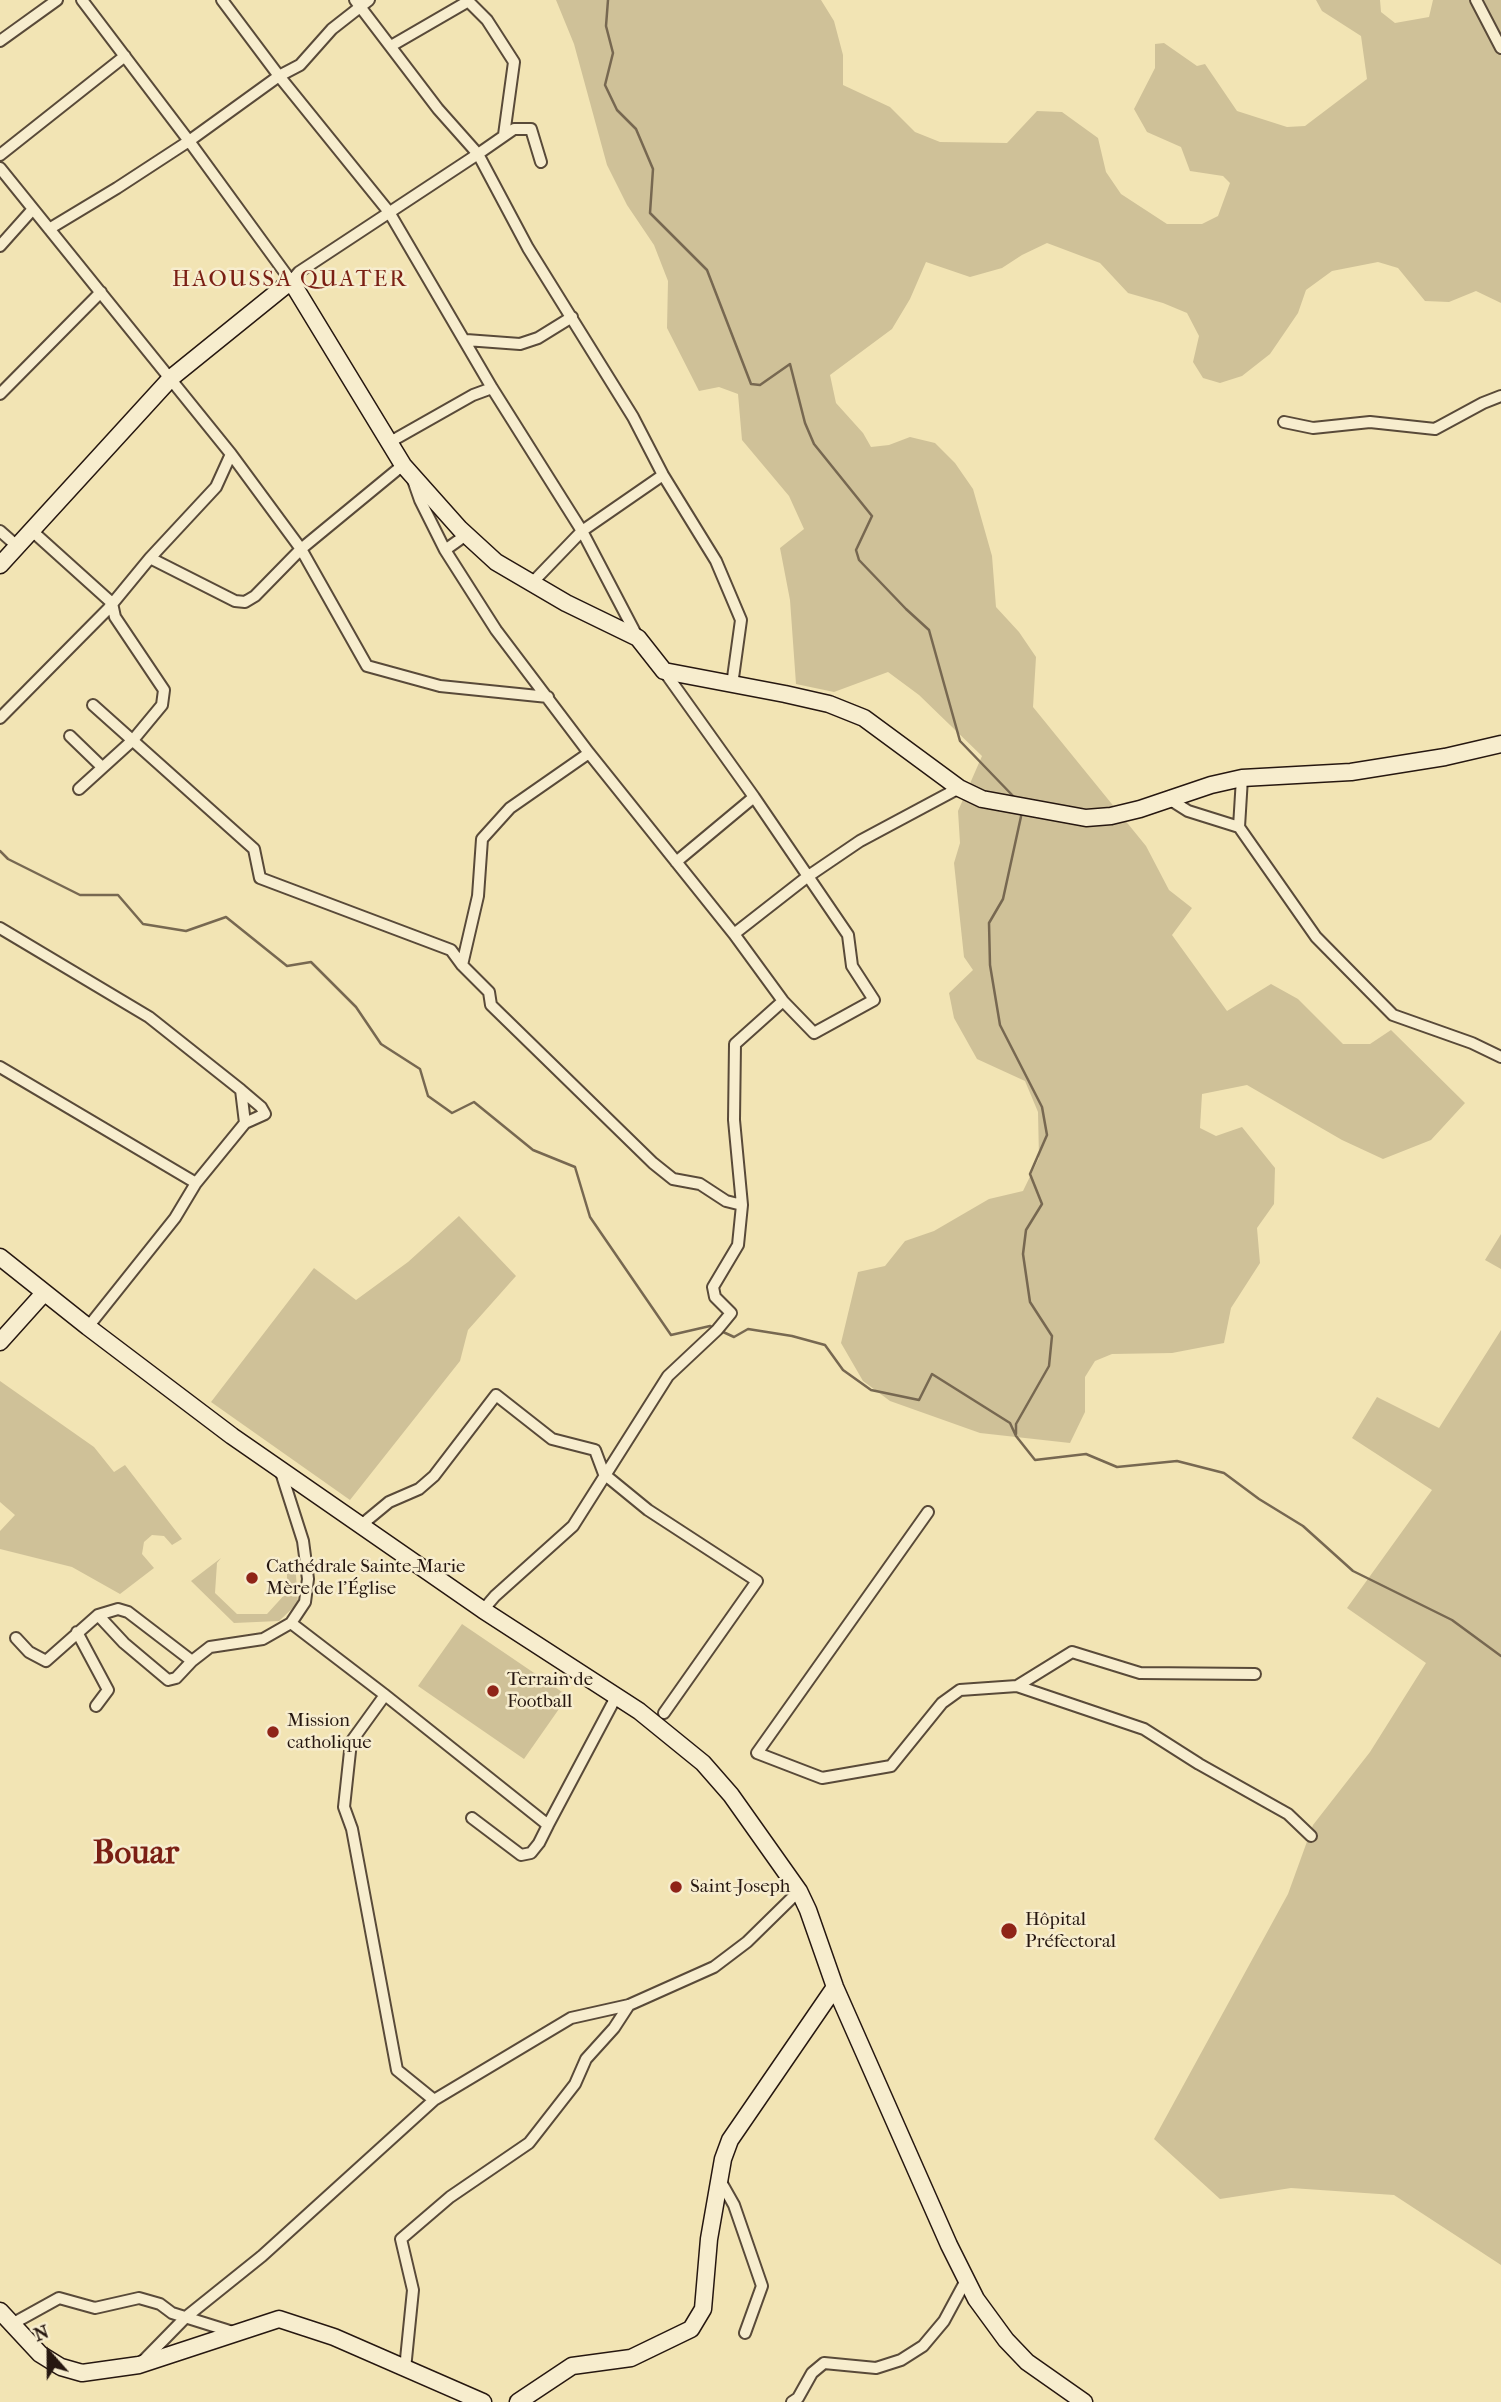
<!DOCTYPE html>
<html>
<head>
<meta charset="utf-8">
<style>
  body { margin:0 }
  #map { position:relative; width:1501px; height:2402px; overflow:hidden; background:#f2e4b4; font-family:"IM FELL French Canon",serif }
  canvas { display:block }
  .north { position:absolute; left:14px; top:2318px; width:70px; height:70px; -webkit-text-stroke:5px #f7edce; paint-order:stroke; rotate:339deg; font-size:19px; font-weight:700; line-height:28px; text-align:center; color:#261710 }
  .north::after { content:''; display:block; margin:auto; width:24px; height:32px; background:#261710; clip-path:polygon(50% 0,100% 100%,50% 72%,0 100%) }
</style>
</head>
<body>
<div id="map">
<canvas width="1501" height="2402"></canvas>
<div class="north">N</div>
</div>
<script>
const g = document.querySelector('canvas').getContext('2d');
g.lineJoin = 'round';
function paint(path, color) { g.fillStyle = color; g.fill(path, 'evenodd'); }
const toPath = rows => new Path2D(rows.map(r => 'M' + r).join(''));
function strokePath(path, color, width, dash) { g.strokeStyle = color; g.lineWidth = width; g.lineCap = dash ? 'butt' : 'round'; g.setLineDash(dash || []); g.stroke(path); }
function label(font, color, halo, rows, align = 'center') {
  g.font = font + ' "IM FELL French Canon",serif'; g.lineWidth = 5; g.setLineDash([]); g.textBaseline = 'middle'; g.strokeStyle = halo; g.fillStyle = color; for (const [text, x, y, turn = 0] of rows) {
    g.save(); g.translate(x, y); g.rotate((+turn || 0) * Math.PI / 180); g.textAlign = isNaN(turn) ? turn : align; if (halo) g.strokeText(text, 0, 0); g.fillText(text, 0, 0); g.restore();
  }
}
const green = toPath([
  [556,0,821,0,834,21,843,55,843,85,890,107,915,132,940,142,1007,143,1037,111,1062,112,1098,138,1106,172,1121,194,1167,224,1202,224,1218,216,1230,183,1223,176,1190,171,1181,147,1147,132,1134,109,1155,68,1155,44,1164,43,1197,66,1205,64,1237,111,1287,127,1305,126,1367,79,1361,36,1322,11,1316,0,1380,0,1381,12,1395,23,1429,17,1433,0,1501,0,1501,303,1476,291,1449,302,1425,301,1398,268,1378,262,1332,271,1306,290,1298,313,1270,354,1242,376,1220,383,1203,378,1193,362,1199,336,1187,313,1163,303,1128,293,1100,263,1047,243,1022,255,1002,268,970,277,926,262,910,299,892,329,830,375,836,403,863,433,871,447,889,445,910,437,935,443,955,463,973,489,992,556,996,607,1019,632,1036,657,1033,707,1146,846,1169,890,1192,908,1172,935,1227,1011,1271,984,1298,999,1343,1044,1370,1044,1391,1030,1465,1103,1431,1140,1383,1159,1342,1140,1247,1085,1202,1094,1200,1128,1216,1136,1242,1127,1275,1168,1274,1204,1257,1228,1260,1263,1231,1308,1224,1343,1172,1353,1112,1354,1095,1361,1085,1377,1085,1412,1070,1443,980,1433,890,1401,863,1381,841,1343,858,1272,885,1266,905,1241,934,1231,989,1199,1023,1191,1039,1158,1038,1112,1025,1081,977,1059,954,1018,949,993,973,970,964,957,954,863,960,843,958,811,982,756,919,695,888,672,834,692,796,684,790,600,780,548,804,529,789,496,742,440,738,394,719,387,699,391,667,328,668,281,654,245,627,205,607,165,574,44],
  [459,1216,516,1276,468,1330,460,1361,350,1500,211,1402,314,1268,356,1300,408,1262],
  [1501,1234,1501,1269,1485,1260],
  [1501,1330,1501,2265,1394,2195,1291,2188,1220,2199,1154,2139,1288,1894,1313,1825,1370,1752,1426,1663,1347,1608,1432,1490,1352,1438,1377,1397,1439,1428],
  [0,1381,94,1447,114,1472,125,1465,182,1539,172,1545,164,1536,152,1535,144,1542,142,1554,154,1568,120,1594,72,1567,0,1549,0,1531,15,1515,0,1502],
  [221,1558,217,1563,215,1593,237,1614,267,1614,287,1592,287,1563,295,1562,298,1603,279,1621,234,1623,191,1581],
  [462,1624,568,1696,524,1759,418,1686]
]);
const stream = toPath([
  [608,0,606,26,613,53,605,85,617,110,636,129,653,169,650,213,707,270,751,384,760,385,790,364,805,423,814,444,872,516,856,550,859,560,906,609,929,630,960,741,1015,798],
  [0,851,8,859,80,895,118,895,143,924,186,931,226,917,287,966,311,962,356,1007,381,1044,420,1069,428,1096,452,1113,474,1102,533,1150,575,1167,590,1217,671,1335,710,1326,715,1328],
  [721,1331,734,1337,748,1329,792,1336,825,1345,843,1370,871,1390,919,1400,932,1374,1010,1423,1016,1436,1035,1460,1086,1454,1117,1467,1177,1461,1224,1473,1259,1499,1303,1526,1353,1571,1452,1620,1501,1656],
  [1016,1434,1016,1424,1049,1366,1052,1336,1030,1302,1023,1254,1026,1230,1042,1204,1030,1174,1047,1135,1042,1107,1000,1025,990,965,989,923,1003,899,1022,812]
]);
const street = toPath([
  [82,0,189,141,291,281,299,272,478,154,438,109,355,0],
  [222,0,279,76,389,212,492,388,582,531,638,638],
  [1476,0,1501,48],
  [0,41,57,0],
  [391,46,467,2,470,3,487,20,514,62,504,135],
  [0,155,125,56],
  [541,162,531,129,514,129,478,154,528,248,633,417,663,475,716,561,741,620,732,685],
  [0,168,231,454,301,549,367,666,440,686,548,697],
  [49,229,117,188,189,141,279,76,300,65,332,29,369,0],
  [0,246,33,209],
  [466,340,520,344,538,338,572,317],
  [0,394,101,292],
  [1284,422,1313,428,1370,422,1435,429,1483,403,1501,396],
  [390,442,473,395,492,388],
  [413,480,420,500,445,550,496,630,589,753,734,934,783,1001,814,1033,874,1000,852,966,848,935,754,797,664,671],
  [31,530,112,603,115,617,164,690,162,705,133,740,79,789],
  [0,531,17,546],
  [445,550,466,535],
  [150,558,235,601,245,602,255,596,301,549,403,465],
  [531,584,582,531,663,475],
  [93,705,254,849,260,878,451,950,462,965,489,992,491,1005,653,1163,673,1179,700,1184,726,1201,742,1205],
  [0,718,108,609,150,558,216,487,231,454],
  [70,736,102,767],
  [1242,778,1239,827,1316,937,1393,1015,1472,1043,1501,1057],
  [1169,799,1188,811,1239,827],
  [676,862,754,797],
  [0,928,149,1017,241,1090,245,1123,196,1183],
  [734,934,807,877,860,841,959,788],
  [462,965,478,896,482,839,510,808,589,753],
  [0,1067,196,1183,175,1218,88,1327],
  [241,1090,261,1107,265,1114,245,1123],
  [928,1512,757,1753,822,1778,891,1766,942,1703,960,1690,1017,1686,1072,1652,1140,1673,1255,1674],
  [360,1526,389,1502,419,1489,434,1476,496,1395,552,1439,595,1450,604,1474,648,1510,757,1581,664,1713],
  [483,1610,495,1596,573,1526,668,1376,717,1330,731,1313,715,1297,713,1287,738,1245,742,1205,734,1120,735,1044,783,1001],
  [98,1615,124,1643,168,1680,176,1678,192,1661],
  [291,1623,385,1695,548,1825,616,1697],
  [77,1632,108,1690,96,1706],
  [16,1638,29,1652,46,1661,98,1615,118,1609,128,1612,192,1661,210,1647,263,1639,291,1623,305,1602,308,1579,303,1541,280,1469],
  [1017,1686,1144,1729,1199,1764,1288,1814,1311,1836],
  [385,1695,351,1742,344,1807,352,1829,397,2070,434,2100],
  [472,1818,521,1855,531,1853,539,1843,548,1825],
  [721,2182,734,2205,762,2286,745,2333],
  [12,2324,59,2298,95,2308,139,2298,160,2304,172,2313,236,2333],
  [142,2362,186,2317,262,2256,434,2100,571,2018,629,2005,714,1967,747,1942,799,1891],
  [405,2369,413,2290,401,2239,450,2197,529,2143,575,2084,586,2059,614,2028,629,2005],
  [792,2402,798,2398,812,2373,824,2363,876,2368,901,2360,923,2346,944,2321,965,2282]
]);
const secondary = toPath([
  [0,565,171,378,291,281,403,465,460,529,496,562,566,603,638,638,664,671,785,694,829,704,864,718,959,788,982,799,1086,818,1111,816,1140,809,1211,785,1242,778,1351,772,1445,757,1501,744],
  [0,1257,88,1327,232,1436,483,1610,639,1711,703,1763,731,1795,799,1891,808,1910,835,1987,949,2245,976,2299,1006,2340,1027,2362,1084,2402],
  [0,1342,44,1293],
  [0,2311,40,2354,61,2367,82,2373,139,2365,279,2319,334,2337,483,2402],
  [518,2402,572,2366,631,2358,691,2329,703,2309,709,2239,723,2159,730,2140,835,1987]
]);
const markers = [
  [252,1578,7,"#8f2418"],
  [493,1691,7,"#8f2418"],
  [273,1732,7,"#8f2418"],
  [676,1887,7,"#8f2418"],
  [1009,1931,9,"#8f2418"]
];
const poiNames = [
  ["Cathédrale Sainte-Marie",266,1567],
  ["Mère de l'Église",266,1589],
  ["Terrain de",507,1680],
  ["Football",507,1702],
  ["Mission",287,1721],
  ["catholique",287,1743],
  ["Saint-Joseph",690,1887],
  ["Hôpital",1025,1920],
  ["Préfectoral",1025,1942]
];
const quarterNames = [
  ["HAOUSSA QUATER",290,280]
];
const townNames = [
  ["Bouar",136,1855]
];
paint(green, '#cfc198');
strokePath(stream, '#776851', 2.5);
strokePath(street, '#594a39', 14);
strokePath(secondary, '#261710', 19);
strokePath(street, '#f7edce', 10);
strokePath(secondary, '#f7edce', 16);
for (const [x, y, r, color] of markers) { const dot = new Path2D(); dot.arc(x, y, r, 0, 2 * Math.PI); g.fillStyle = color; g.fill(dot); strokePath(dot, '#f7edce', 2.5); }
label('19px', '#261710', '#f7edce', poiNames, 'left');
g.letterSpacing = '2px';
label('23px', '#7a1f14', '#f7edce', quarterNames);
g.letterSpacing = '0px';
label('bold 33px', '#7a1f14', '#f7edce', townNames);
</script>
</body>
</html>
